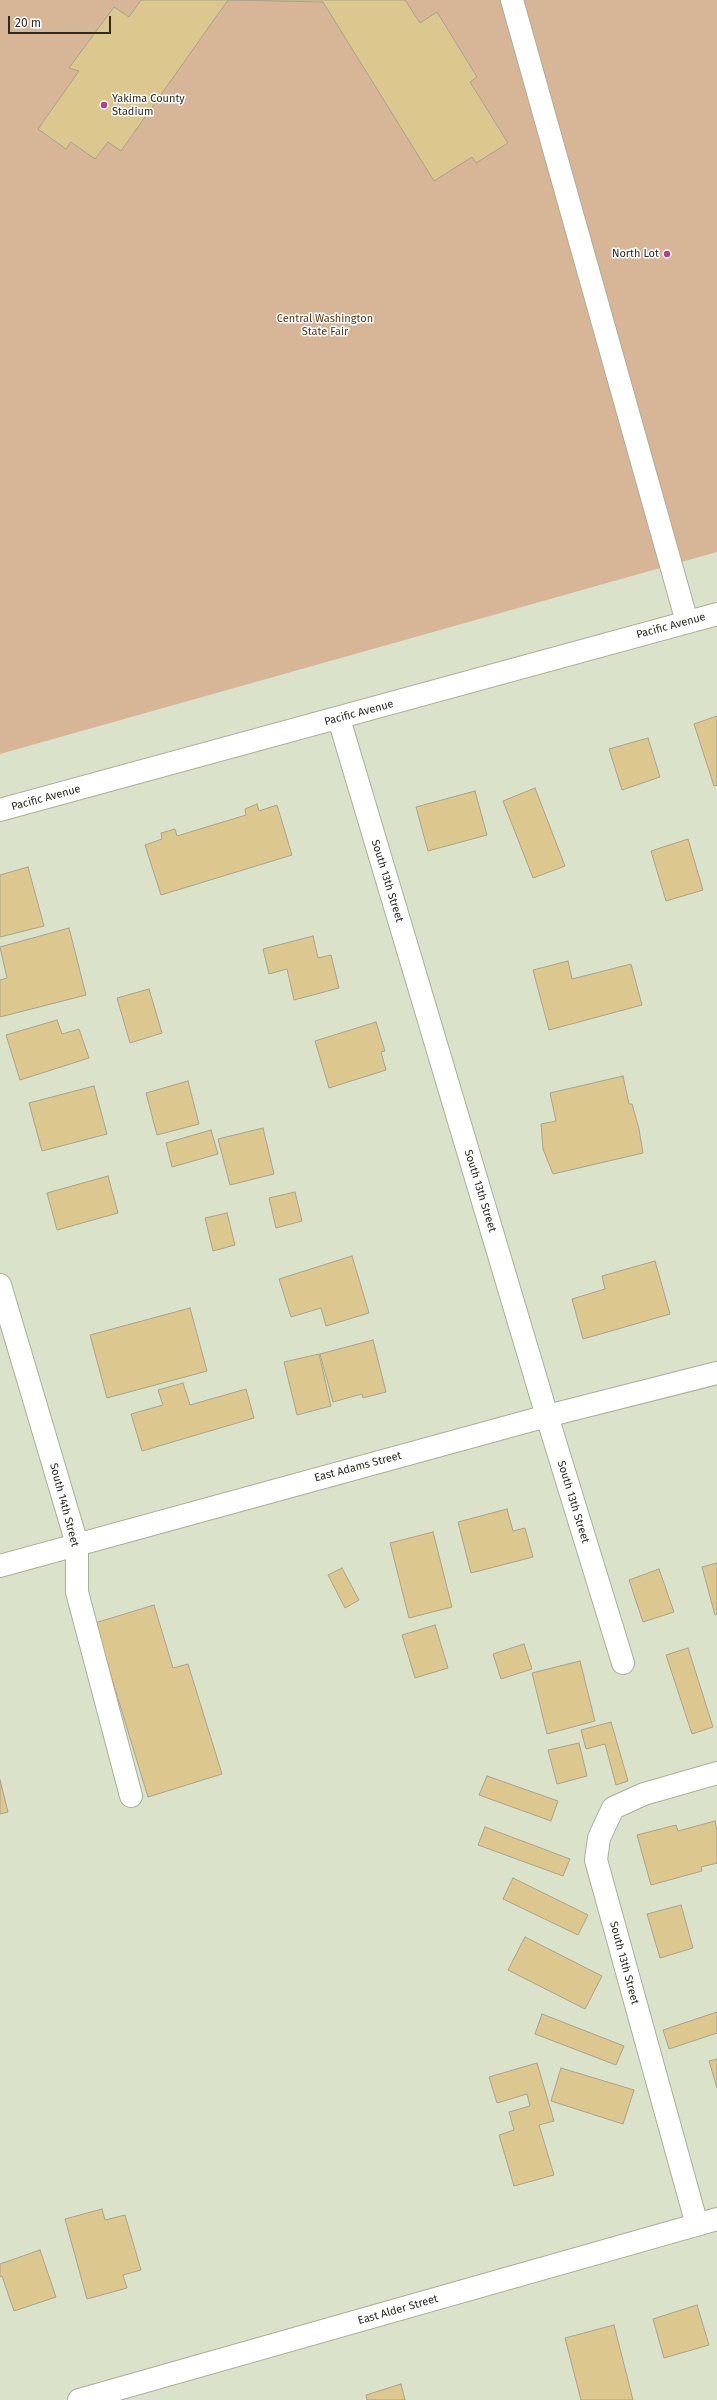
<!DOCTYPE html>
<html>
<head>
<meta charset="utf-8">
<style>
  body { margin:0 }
  #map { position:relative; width:717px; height:2400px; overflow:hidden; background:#dbe2ca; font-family:"Fira Sans",sans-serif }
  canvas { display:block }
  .scale { position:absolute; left:8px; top:16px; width:103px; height:18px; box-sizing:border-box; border:2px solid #2a2c23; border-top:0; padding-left:5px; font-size:12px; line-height:14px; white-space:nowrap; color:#2a2c23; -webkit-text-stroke:3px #fff; paint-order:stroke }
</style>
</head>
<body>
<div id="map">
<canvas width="717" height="2400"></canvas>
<div class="scale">20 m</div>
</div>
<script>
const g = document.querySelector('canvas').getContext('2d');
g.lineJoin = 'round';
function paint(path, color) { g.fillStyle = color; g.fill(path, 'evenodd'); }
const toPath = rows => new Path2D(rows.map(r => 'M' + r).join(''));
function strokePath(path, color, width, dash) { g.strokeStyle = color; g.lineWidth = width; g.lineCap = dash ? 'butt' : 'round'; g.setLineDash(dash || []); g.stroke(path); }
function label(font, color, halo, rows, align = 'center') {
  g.font = font + ' "Fira Sans",sans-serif'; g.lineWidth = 3; g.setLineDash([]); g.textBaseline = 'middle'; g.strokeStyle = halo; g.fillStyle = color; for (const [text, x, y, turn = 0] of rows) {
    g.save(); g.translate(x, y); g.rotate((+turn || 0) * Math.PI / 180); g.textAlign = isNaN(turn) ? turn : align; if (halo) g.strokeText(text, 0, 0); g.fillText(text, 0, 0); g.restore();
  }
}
const green = toPath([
  [0,0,717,0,717,552,0,754]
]);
const building = toPath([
  [141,0,405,0,420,23,437,12,477,77,470,82,508,143,476,163,472,157,434,181,323,2,228,0,121,151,108,142,95,159,71,142,66,149,38,129,79,71,69,68,114,7,129,17,141,0],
  [717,716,717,785,714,786,694,724,717,716],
  [648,738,660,777,622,790,609,749,648,738],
  [535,788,565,866,533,878,503,801,535,788],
  [475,791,487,835,428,851,416,807,475,791],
  [257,804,259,811,277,805,292,855,161,895,145,845,162,839,161,833,175,829,177,836,246,815,245,809,257,804],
  [688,839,703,890,666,901,651,851,688,839],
  [28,867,44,926,0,937,0,875,28,867],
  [69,928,86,995,0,1017,0,980,7,978,0,947,69,928],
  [313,936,318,958,331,955,339,988,294,1000,287,969,269,974,263,949,313,936],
  [568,961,572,979,631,964,642,1005,549,1030,533,970,568,961],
  [149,989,162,1033,130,1043,117,998,149,989],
  [57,1020,62,1034,79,1029,89,1058,20,1080,6,1035,57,1020],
  [376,1022,385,1051,381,1052,386,1070,329,1088,315,1041,376,1022],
  [623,1076,629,1104,632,1104,639,1129,643,1153,553,1174,543,1149,541,1124,556,1121,550,1093,623,1076],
  [188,1081,199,1124,157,1135,146,1093,188,1081],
  [94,1086,107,1134,42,1151,29,1103,94,1086],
  [263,1128,274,1174,230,1185,218,1139,263,1128],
  [211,1130,218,1154,172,1167,166,1143,211,1130],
  [108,1176,118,1213,57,1230,47,1193,108,1176],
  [295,1192,302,1221,276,1228,269,1198,295,1192],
  [227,1213,235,1245,213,1251,205,1218,227,1213],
  [352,1256,369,1313,326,1326,321,1308,291,1317,279,1279,352,1256],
  [655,1261,670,1314,583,1339,572,1299,605,1289,602,1276,655,1261],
  [190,1308,207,1371,107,1398,90,1335,190,1308],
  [373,1340,386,1392,363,1398,362,1394,333,1402,320,1354,373,1340],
  [319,1354,331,1406,297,1415,284,1362,319,1354],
  [183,1383,190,1405,246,1389,254,1418,142,1451,131,1414,163,1405,158,1390,183,1383],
  [507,1509,513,1531,525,1528,533,1557,471,1573,458,1522,507,1509],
  [433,1532,452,1607,409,1618,390,1543,433,1532],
  [717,1563,717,1614,715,1615,702,1567,717,1563],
  [342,1568,359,1600,345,1608,328,1575,342,1568],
  [659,1569,674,1612,643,1622,629,1580,659,1569],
  [154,1605,173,1668,188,1664,222,1774,148,1797,95,1623,154,1605],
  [435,1625,448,1668,415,1678,402,1635,435,1625],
  [524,1644,532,1669,501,1679,493,1654,524,1644],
  [688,1648,713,1727,692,1734,666,1655,688,1648],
  [580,1661,595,1721,547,1734,532,1673,580,1661],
  [611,1722,628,1781,616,1785,605,1744,586,1749,581,1730,611,1722],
  [579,1743,587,1776,557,1784,548,1750,579,1743],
  [487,1776,558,1801,551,1821,479,1795,487,1776],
  [0,1780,8,1812,0,1814,0,1780],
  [715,1821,717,1831,717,1863,701,1867,702,1871,651,1885,637,1835,676,1825,678,1831,715,1821],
  [485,1827,570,1859,563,1876,478,1845,485,1827],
  [513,1878,588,1915,578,1935,503,1899,513,1878],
  [681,1905,693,1948,660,1958,647,1914,681,1905],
  [525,1937,602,1976,585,2009,508,1970,525,1937],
  [717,2012,717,2033,669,2049,663,2030,717,2012],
  [542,2014,624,2046,616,2065,535,2034,542,2014],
  [717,2059,717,2088,709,2061,717,2059],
  [537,2063,554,2121,539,2125,554,2175,514,2186,499,2135,514,2130,509,2112,530,2106,527,2094,497,2103,489,2077,537,2063],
  [561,2068,634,2090,623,2124,551,2101,561,2068],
  [102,2209,105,2220,125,2215,141,2270,123,2275,127,2288,87,2299,65,2219,102,2209],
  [40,2250,56,2297,14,2311,2,2276,0,2277,0,2264,40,2250],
  [697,2305,709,2345,664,2358,653,2319,697,2305],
  [614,2325,633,2400,581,2400,565,2338,614,2325],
  [401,2384,405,2400,367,2400,366,2395,401,2384]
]);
const minor = toPath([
  [512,0,687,622],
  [339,719,547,1416,623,1663],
  [0,810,717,614],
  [0,1285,77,1544,77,1592,131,1796],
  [0,1566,547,1416,717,1373],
  [697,2225,596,1860,599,1838,613,1808,644,1794,717,1773],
  [79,2400,717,2219]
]);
const markers = [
  [104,105,4,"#b63d90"],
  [667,254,4,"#b63d90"]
];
const poiNames = [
  ["Yakima County",112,99],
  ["Stadium",112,112],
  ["North Lot",659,254,"right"]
];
const parkNames = [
  ["Central Washington",325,319],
  ["State Fair",325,332]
];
const streetNames = [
  ["Pacific Avenue",671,626,-15],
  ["Pacific Avenue",359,713,-15],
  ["Pacific Avenue",46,798,-15],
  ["South 13th Street",387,881,73],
  ["South 13th Street",480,1191,73],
  ["East Adams Street",358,1467,-15],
  ["South 13th Street",573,1502,73],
  ["South 14th Street",64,1505,75],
  ["South 13th Street",624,1963,75],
  ["East Alder Street",398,2310,-16]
];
paint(green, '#d7b698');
paint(building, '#dcc88f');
strokePath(building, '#a9a28b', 1);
strokePath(minor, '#a9af98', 24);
strokePath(minor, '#fff', 22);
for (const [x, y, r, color] of markers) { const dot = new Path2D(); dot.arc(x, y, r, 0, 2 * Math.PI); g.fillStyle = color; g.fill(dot); strokePath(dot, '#fff', 1.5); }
label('11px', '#2a2c23', '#fff', poiNames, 'left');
label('11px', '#543513', '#fff', parkNames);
label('11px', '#2a2c23', '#fff', streetNames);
</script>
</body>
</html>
